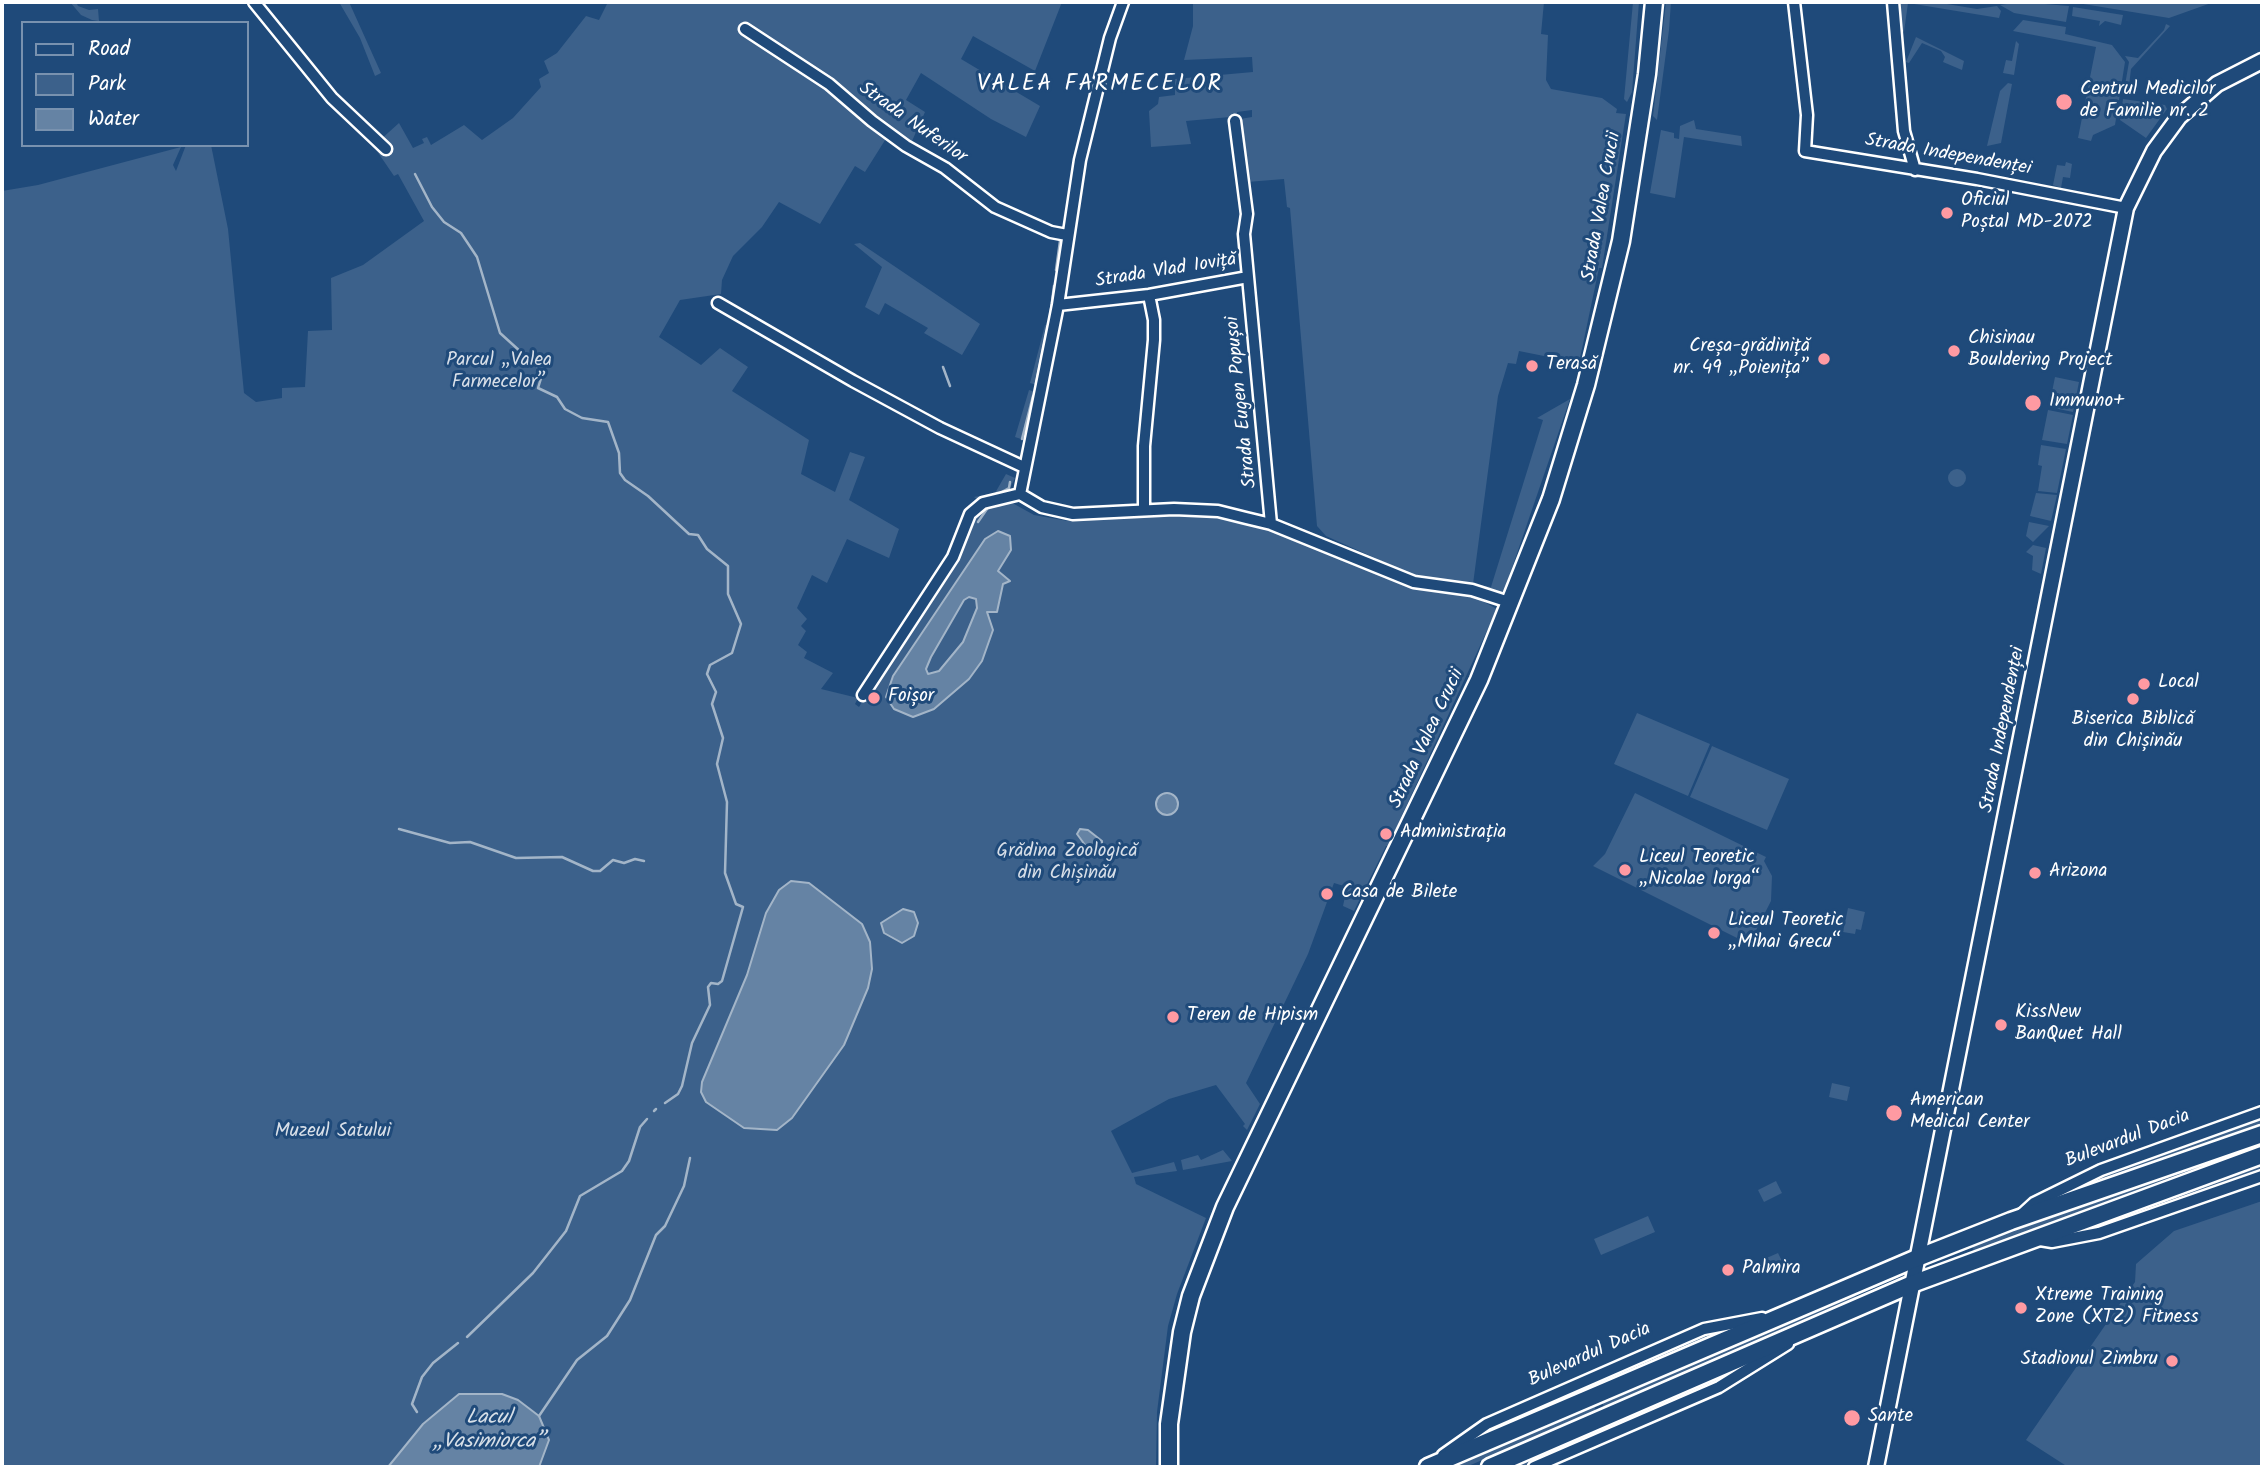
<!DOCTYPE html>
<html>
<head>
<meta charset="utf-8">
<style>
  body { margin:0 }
  #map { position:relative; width:2264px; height:1469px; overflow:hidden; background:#1f4a7a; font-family:Kalam,sans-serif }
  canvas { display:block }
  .frame { position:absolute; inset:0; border:4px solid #fff; pointer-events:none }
  .legend { position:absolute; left:21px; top:21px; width:228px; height:126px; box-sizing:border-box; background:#1f4a7a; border:2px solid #7992af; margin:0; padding:9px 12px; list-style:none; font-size:21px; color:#fff }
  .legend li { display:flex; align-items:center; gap:14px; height:35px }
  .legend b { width:35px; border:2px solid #7992af }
</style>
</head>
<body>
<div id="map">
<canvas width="2264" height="1469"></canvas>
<div class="frame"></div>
<ul class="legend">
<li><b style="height:9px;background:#1f4a7a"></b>Road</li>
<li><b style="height:19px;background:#3c618b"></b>Park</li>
<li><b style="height:19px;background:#6583a4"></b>Water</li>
</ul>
</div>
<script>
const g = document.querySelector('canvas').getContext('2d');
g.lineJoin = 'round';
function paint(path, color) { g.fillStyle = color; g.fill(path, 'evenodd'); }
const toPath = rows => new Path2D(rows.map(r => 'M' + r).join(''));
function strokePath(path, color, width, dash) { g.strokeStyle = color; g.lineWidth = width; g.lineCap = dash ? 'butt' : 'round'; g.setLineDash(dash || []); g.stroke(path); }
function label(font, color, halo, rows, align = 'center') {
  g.font = font + ' Kalam,sans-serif'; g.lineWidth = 6; g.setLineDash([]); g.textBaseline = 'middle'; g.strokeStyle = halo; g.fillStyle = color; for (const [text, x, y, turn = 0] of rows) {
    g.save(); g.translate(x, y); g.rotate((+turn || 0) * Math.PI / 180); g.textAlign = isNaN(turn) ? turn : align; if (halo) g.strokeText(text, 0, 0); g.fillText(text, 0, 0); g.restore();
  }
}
const green = toPath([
  [70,2,76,2,78,6,89,10,98,9,99,21,111,23,92,20,81,15],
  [339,2,349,2,381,73,375,76,360,38],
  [608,2,1062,2,1035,71,973,36,961,59,1040,106,1026,137,991,119,921,73,906,100,925,112,908,150,887,137,865,172,855,166,820,224,779,202,762,227,733,256,722,280,721,294,680,300,659,337,701,365,720,348,748,367,732,391,809,440,801,474,835,492,850,452,865,457,849,500,899,529,889,558,847,539,827,583,812,575,797,608,807,619,801,626,806,631,798,645,807,652,804,658,833,673,821,689,858,698,855,704,859,707,972,517,983,507,1007,500,1034,515,1068,521,1159,512,1234,520,1261,526,1422,590,1475,597,1497,609,1398,824,1392,847,1386,846,1354,911,1343,906,1347,887,1334,883,1308,954,1246,1083,1260,1104,1247,1130,1243,1126,1245,1124,1216,1085,1169,1099,1111,1131,1132,1173,1174,1162,1177,1171,1134,1177,1136,1184,1206,1218,1177,1294,1168,1326,1157,1412,1156,1467,2,1467,2,191,38,185,181,147,173,165,176,171,186,145,211,145,228,229,244,393,256,402,282,398,282,388,305,387,308,331,332,330,331,278,363,265,424,221,398,174,394,176,368,138,379,141,399,123,413,148,424,143,422,139,427,137,431,145,464,125,482,140,513,118,541,87,539,79,549,73,544,61,557,53,586,16,599,20],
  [1193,2,1544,2,1541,34,1548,35,1546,80,1551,89,1602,98,1617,109,1616,113,1626,114,1602,268,1599,268,1579,363,1519,351,1516,364,1508,363,1498,396,1473,584,1491,587,1543,420,1537,418,1570,399,1503,594,1473,585,1422,579,1326,536,1317,526,1290,208,1287,207,1284,179,1247,182,1240,119,1252,117,1252,110,1237,112,1237,118,1231,120,1230,117,1186,121,1191,144,1151,147,1149,111,1158,104,1159,97,1175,95,1175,79,1253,72,1252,57,1184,60,1193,26],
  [1633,2,1639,2,1632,92,1627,102,1624,99],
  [1666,2,1671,2,1669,30,1657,120,1653,116],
  [1899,2,1935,2,1977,9,1997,6,2001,11,1999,18,1908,3,1904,32,1901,30],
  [2021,2,2069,6,2066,22,2014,13,2000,5],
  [2071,2,2214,2,2169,18],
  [2073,7,2123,15,2121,25,2105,21,2099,26,2100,21,2072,16],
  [2023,20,2066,27,2065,34,2112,45,2125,62,2115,125,2093,135,2091,141,2078,138,2096,47,2013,31],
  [2166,24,2170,26,2131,69,2129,86,2125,85,2129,62,2125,56,2138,58,2164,30],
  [1916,37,1964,61,1962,70,1943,62,1945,57,1941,51,1922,43,1909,63,1906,62],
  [2016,41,2019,44,2014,75,2003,73,2006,60,2012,61],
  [2008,83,2012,84,2001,143,1987,146,2000,91],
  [2123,99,2165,105,2167,109,2146,138,2120,120],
  [1694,120,1696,129,1741,136,1742,146,1684,137,1675,198,1650,193,1661,130,1674,133,1674,138,1679,139,1680,126],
  [2066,162,2072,164,2070,178,2063,177,2061,188,2053,185,2057,165,2065,166],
  [860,243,980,324,962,355,924,333,928,328,885,303,879,315,865,307,882,267,854,244],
  [1045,325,1050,326,1037,385,1030,383],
  [2055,377,2079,382,2073,412,2049,407],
  [1029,390,1035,392,1024,440,1015,437],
  [2048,410,2073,415,2067,444,2042,440],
  [2041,445,2066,449,2057,493,2038,491,2042,466,2038,465],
  '1948 478a9 9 0 1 1 18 0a9 9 0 1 1-18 0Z',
  [1006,474,1015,478,1008,492,980,501,974,497,995,493],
  [2036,493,2057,495,2051,521,2030,516],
  [2029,522,2049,526,2033,542,2026,536],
  [2033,545,2046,548,2041,574,2032,570,2033,556,2026,552],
  [1637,713,1710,744,1688,796,1614,764],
  [1712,746,1789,779,1767,830,1690,797],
  [1635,793,1766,857,1764,861,1772,876,1771,901,1749,944,1593,866,1605,854],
  [1848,908,1865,912,1861,930,1856,929,1855,934,1843,932],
  [1832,1083,1850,1087,1847,1101,1829,1097],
  [2262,1118,2262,1125,2075,1190,2102,1176],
  [2262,1141,2262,1147,1974,1251,1972,1246],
  [1223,1150,1232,1161,1183,1170,1181,1160,1198,1155,1201,1160],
  [2262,1163,2262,1171,2126,1219,2089,1227],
  [1776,1181,1782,1193,1764,1202,1758,1190],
  [2262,1201,2262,1467,2068,1467,2026,1440,2135,1282,2136,1264,2174,1231],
  [1648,1216,1655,1232,1601,1255,1594,1239],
  [1778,1253,1784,1265,1768,1273,1762,1260],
  [1854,1293,1856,1298,1604,1407,1602,1402],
  [1715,1333,1718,1335,1596,1388,1593,1382],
  [1734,1369,1714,1383,1613,1427,1610,1421],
  [1585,1386,1588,1392,1474,1439,1503,1421],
  [1594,1405,1596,1411,1545,1433,1466,1467,1453,1467],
  [1602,1425,1605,1431,1523,1467,1504,1467]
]);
const water = toPath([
  [998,531,1010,536,1011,550,998,571,1010,581,1003,584,997,612,987,612,993,630,982,661,969,679,934,709,913,717,894,709,886,697,893,676,985,539,998,531],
  [969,597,976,599,977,608,963,642,939,671,928,674,926,669,931,657,964,600,969,597],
  '1156 804a11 11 0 1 1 22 0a11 11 0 1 1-22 0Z',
  [1080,829,1088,830,1102,841,1102,851,1094,852,1085,845,1077,834,1080,829],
  [791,881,809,883,862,924,870,942,872,969,868,988,844,1045,792,1118,777,1130,744,1128,706,1102,701,1092,702,1082,747,975,766,913,779,890,791,881],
  [903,909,914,912,918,923,914,936,902,943,884,933,881,923,903,909],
  [459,1394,502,1394,518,1400,539,1416,549,1440,539,1467,388,1467,423,1424,459,1394]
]);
const stream = toPath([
  [415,174,432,207,444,222,461,233,477,257,500,333,543,372,538,388,557,397,565,409,582,418,608,422,619,453,620,473,625,480,648,496,689,534,698,535,707,549,728,566,728,594,741,624,732,653,710,665,707,674,716,692,712,704,723,738,717,764,727,802,725,873,736,904,743,907,722,981,718,984,711,983,708,987,710,1005,692,1043,682,1086,678,1094,665,1103],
  [1056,270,1060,241],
  [1050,317,1054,286],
  [943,367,950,386],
  [1036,384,1047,330],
  [1022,439,1033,396],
  [998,494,1009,488,1010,482],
  [978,522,989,506],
  [399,829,450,843,470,842,516,858,562,857,593,871,600,871,613,860,624,863,635,859,644,861],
  [654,1111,656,1109],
  [467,1337,533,1273,566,1231,580,1196,622,1171,629,1161,640,1127,647,1119],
  [417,1412,412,1404,422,1377,433,1363,458,1343],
  [539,1416,577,1360,607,1336,630,1300,656,1235,665,1226,684,1186,690,1158]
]);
const minor = toPath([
  [254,2,332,98,386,149],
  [1794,2,1807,115,1805,151,1977,179,2126,208],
  [1893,2,1904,131,1915,170],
  [745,29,829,84,872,121,906,146,945,168,995,207,1051,232,1067,235],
  [1235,121,1247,214,1244,234,1271,524],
  [718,303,853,381,940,428,1024,467],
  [1058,305,1149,295,1248,277],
  [1020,494,1042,507,1073,514,1174,509,1218,511,1246,518,1271,524,1414,582,1472,590,1512,603],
  [1020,494,1058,305,1080,160,1110,38,1123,2],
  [1144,509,1144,446,1154,340,1154,320,1149,295],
  [863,695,953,557,970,514,983,503,1020,494],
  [2022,1214,2034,1203,2101,1170,2262,1112],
  [2040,1240,2052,1242,2099,1233,2262,1176],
  [1443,1455,1487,1424,1704,1329,1762,1318],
  [1534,1467,1719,1387,1788,1344]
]);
const secondary = toPath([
  [1876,1467,2126,208,2154,151,2179,117,2217,84,2262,61]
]);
const primary = toPath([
  [1169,1467,1169,1424,1182,1332,1191,1296,1225,1207,1479,680,1551,499,1586,385,1621,241,1647,74,1654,2],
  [1428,1467,1917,1258,2011,1221,2262,1134],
  [1490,1467,1912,1284,2262,1155]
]);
const markers = [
  [2064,102,9,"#ff9aa2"],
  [1947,213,7,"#ff9aa2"],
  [1954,351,7,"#ff9aa2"],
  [1824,359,7,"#ff9aa2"],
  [1532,366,7,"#ff9aa2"],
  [2033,403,9,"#ff9aa2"],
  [2144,684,7,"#ff9aa2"],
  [874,698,7,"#ff9aa2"],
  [2133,699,7,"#ff9aa2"],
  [1386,834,7,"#ff9aa2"],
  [1625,870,7,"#ff9aa2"],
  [2035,873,7,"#ff9aa2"],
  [1327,894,7,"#ff9aa2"],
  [1714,933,7,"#ff9aa2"],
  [1173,1017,7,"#ff9aa2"],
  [2001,1025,7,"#ff9aa2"],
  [1894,1113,9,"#ff9aa2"],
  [1728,1270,7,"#ff9aa2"],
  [2021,1308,7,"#ff9aa2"],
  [2172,1361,7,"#ff9aa2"],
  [1852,1418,9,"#ff9aa2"]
];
const poiNames = [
  ["Centrul Medicilor",2080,91],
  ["de Familie nr. 2",2080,113],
  ["Oficiul",1961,202],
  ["Poștal MD-2072",1961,224],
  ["Chisinau",1968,340],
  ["Bouldering Project",1968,362],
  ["Creșa-grădiniță",1810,348,"right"],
  ["nr. 49 „Poienița”",1810,370,"right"],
  ["Terasă",1546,366],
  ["Immuno+",2049,403],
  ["Local",2158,684],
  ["Foișor",888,698],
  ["Biserica Biblică",2133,721,"center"],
  ["din Chișinău",2133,743,"center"],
  ["Administrația",1400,834],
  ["Liceul Teoretic",1639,859],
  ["„Nicolae Iorga“",1639,881],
  ["Arizona",2049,873],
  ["Casa de Bilete",1341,894],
  ["Liceul Teoretic",1728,922],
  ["„Mihai Grecu“",1728,944],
  ["KissNew",2015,1014],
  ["BanQuet Hall",2015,1036],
  ["Teren de Hipism",1187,1017],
  ["American",1910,1102],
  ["Medical Center",1910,1124],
  ["Palmira",1742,1270],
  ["Xtreme Training",2035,1297],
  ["Zone (XTZ) Fitness",2035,1319],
  ["Stadionul Zimbru",2158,1361,"right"],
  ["Sante",1868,1418]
];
const streetNames = [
  ["Strada Nuferilor",912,124,35],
  ["Strada Independenței",1948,156,10],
  ["Strada Valea Crucii",1603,207,-80],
  ["Strada Vlad Ioviță",1166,272,-9],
  ["Strada Eugen Popușoi",1243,402,-96],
  ["Strada Independenței",2004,730,-79],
  ["Strada Valea Crucii",1428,739,-65],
  ["Bulevardul Dacia",2128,1140,-21],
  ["Bulevardul Dacia",1590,1356,-24]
];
const parkNames = [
  ["Parcul „Valea",499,362],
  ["Farmecelor”",499,384],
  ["Grădina Zoologică",1067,853],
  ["din Chișinău",1067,875],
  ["Muzeul Satului",333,1133]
];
const waterNames = [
  ["Lacul",489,1419],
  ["„Vasimiorca”",489,1443]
];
const quarterNames = [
  ["VALEA FARMECELOR",1100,86]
];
paint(green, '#3c618b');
paint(water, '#6583a4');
strokePath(water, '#a3b5c8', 2);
strokePath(stream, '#a3b5c8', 2.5);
strokePath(minor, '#fff', 15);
strokePath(secondary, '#fff', 19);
strokePath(primary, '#fff', 21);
strokePath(minor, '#1f4a7a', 10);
strokePath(secondary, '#1f4a7a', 14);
strokePath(primary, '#1f4a7a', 16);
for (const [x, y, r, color] of markers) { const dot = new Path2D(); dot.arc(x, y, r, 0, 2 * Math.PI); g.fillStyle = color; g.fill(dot); strokePath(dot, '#1f4a7a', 2.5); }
label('19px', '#fff', '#1f4a7a', poiNames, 'left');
label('19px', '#fff', '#1f4a7a', streetNames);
label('19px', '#d8dfe8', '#1f4a7a', parkNames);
label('italic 21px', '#d8e0e8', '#1f4a7a', waterNames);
g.letterSpacing = '2px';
label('23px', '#fff', '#1f4a7a', quarterNames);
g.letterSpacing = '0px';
</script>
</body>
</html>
